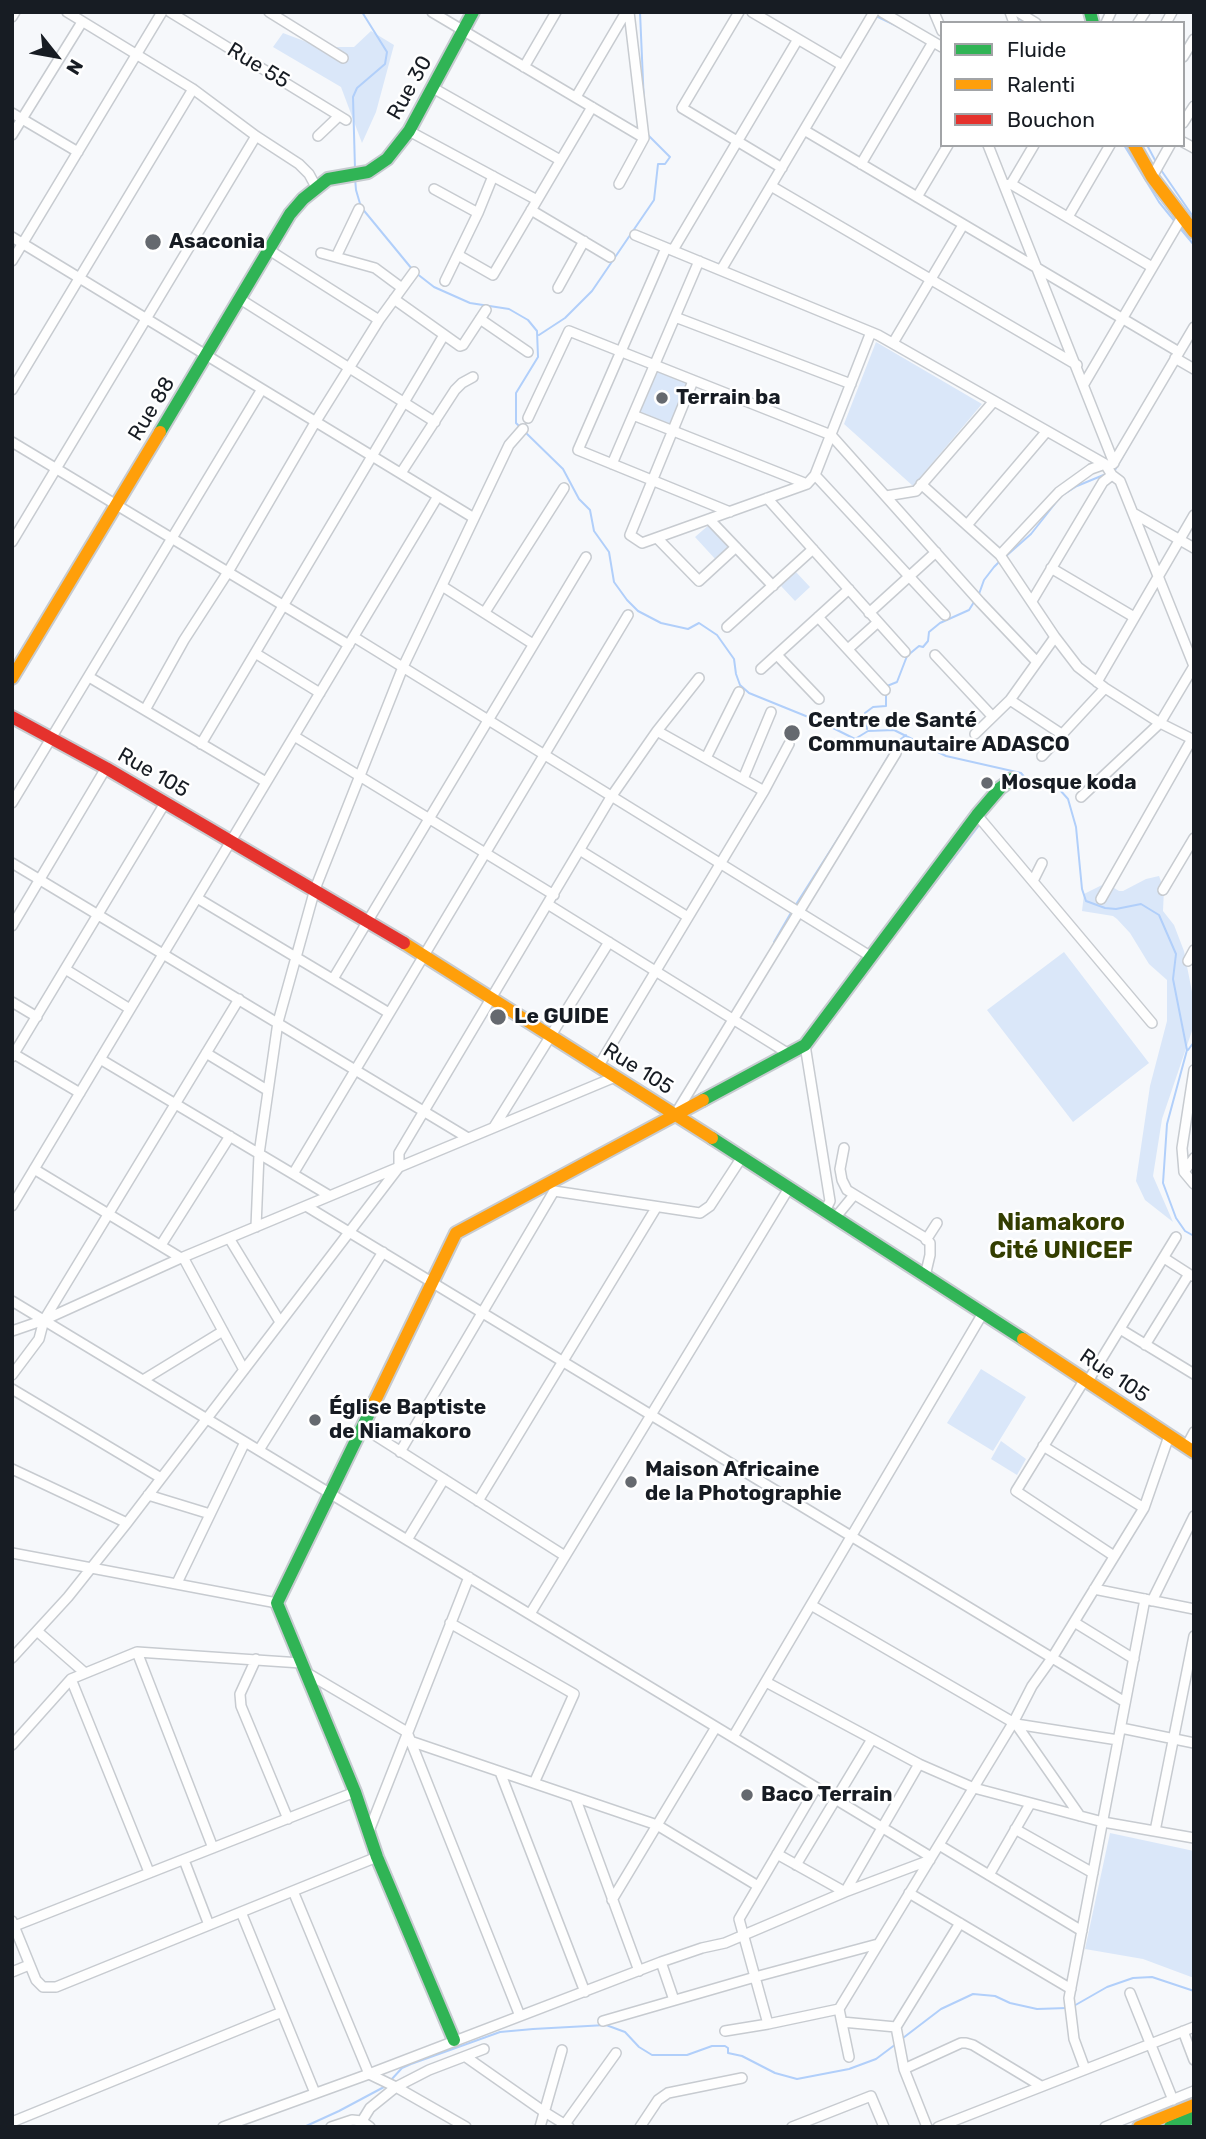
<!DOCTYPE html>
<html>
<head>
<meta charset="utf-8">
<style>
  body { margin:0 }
  #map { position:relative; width:1206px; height:2139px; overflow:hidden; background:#f6f8fb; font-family:Rubik,sans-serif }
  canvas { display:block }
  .frame { position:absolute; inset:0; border:14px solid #171c23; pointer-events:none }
  .legend { position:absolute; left:940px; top:21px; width:245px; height:126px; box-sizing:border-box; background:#fff; border:2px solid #a2a4a7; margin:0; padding:9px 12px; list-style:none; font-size:21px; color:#171c23 }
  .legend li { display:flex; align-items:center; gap:14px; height:35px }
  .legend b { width:35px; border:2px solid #a2a4a7 }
  .north { position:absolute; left:21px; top:21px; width:70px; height:70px; -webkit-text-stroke:5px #fff; paint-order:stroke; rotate:121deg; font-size:19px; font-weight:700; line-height:28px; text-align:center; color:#171c23 }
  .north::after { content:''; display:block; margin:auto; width:24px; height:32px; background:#171c23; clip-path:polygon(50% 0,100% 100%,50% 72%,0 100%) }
</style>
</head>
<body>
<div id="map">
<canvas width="1206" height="2139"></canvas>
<div class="frame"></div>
<ul class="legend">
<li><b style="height:9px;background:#30b455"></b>Fluide</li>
<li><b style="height:9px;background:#ff9f0a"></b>Ralenti</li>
<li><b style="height:9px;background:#e5322d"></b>Bouchon</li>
</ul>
<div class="north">N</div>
</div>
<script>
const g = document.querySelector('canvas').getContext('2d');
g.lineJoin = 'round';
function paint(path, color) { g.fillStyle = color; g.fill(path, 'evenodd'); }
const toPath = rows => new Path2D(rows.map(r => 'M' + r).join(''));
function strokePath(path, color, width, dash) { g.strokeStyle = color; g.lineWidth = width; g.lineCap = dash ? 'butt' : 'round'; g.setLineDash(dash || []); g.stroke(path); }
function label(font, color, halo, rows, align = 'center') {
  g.font = font + ' Rubik,sans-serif'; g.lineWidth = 5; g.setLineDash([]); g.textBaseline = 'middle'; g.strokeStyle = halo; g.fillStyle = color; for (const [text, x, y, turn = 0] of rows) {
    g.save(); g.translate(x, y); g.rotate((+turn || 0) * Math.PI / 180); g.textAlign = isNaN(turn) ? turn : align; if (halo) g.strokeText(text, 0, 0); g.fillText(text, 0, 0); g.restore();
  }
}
const green = toPath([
  [371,31,394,45,376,112,362,143,341,87,273,47,283,33,320,47,354,47],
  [876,342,982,404,913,486,844,424],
  [654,367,689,383,671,428,636,413],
  [710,524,732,547,717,561,695,537],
  [796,572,810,587,795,601,781,586],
  [1159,876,1164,889,1163,911,1174,925,1184,951,1194,1002,1194,1025,1162,1119,1153,1176,1173,1222,1145,1200,1136,1181,1150,1086,1167,1021,1167,980,1149,964,1130,933,1117,919,1113,916,1082,911,1084,894,1106,883,1119,891,1123,891,1146,879],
  [1064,952,1149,1063,1073,1122,987,1010],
  [981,1369,1026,1397,993,1451,947,1423],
  [1001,1441,1026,1459,1017,1475,991,1459],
  [1110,1833,1194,1851,1194,1978,1143,1959,1085,1949]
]);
const stream = toPath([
  [640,12,644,104],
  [876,16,901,28],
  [1015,16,1026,23],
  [1124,145,1159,202,1176,223],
  [1147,145,1156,162],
  [355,169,353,97,357,88,385,64,387,52,362,12],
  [1161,170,1194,218],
  [355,178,356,190,361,207,412,269],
  [759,215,770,196],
  [1179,227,1194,245],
  [699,257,720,265],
  [416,273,434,287,470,303,509,309,528,320,537,331,538,357,516,393,516,423,520,427],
  [539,335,565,318,592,291,654,200,658,164,665,164,670,157,647,134],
  [524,431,563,469,579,499,590,510,594,531,609,552,614,582,627,600,638,611,661,623,688,629,699,623,717,635,734,659,736,674,740,685,749,693,823,723,855,739,868,731,894,730,946,756,1021,773,1026,779,1051,780,1068,799,1076,827,1082,889,1086,901,1105,908,1116,909,1141,904,1159,915,1176,954,1173,979,1187,1050,1167,1124,1163,1183,1176,1218,1185,1231,1194,1236],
  [1115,470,1142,423],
  [1005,557,1031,534,1061,496,1077,486,1106,474],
  [979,594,984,580,994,567,1000,561],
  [887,686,897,682,907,656,919,646,923,647,928,641,929,632,940,623,969,610,974,602],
  [867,729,865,713,873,707,886,706,886,695],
  [882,767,896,743,906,735],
  [1010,788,1026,779],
  [795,906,867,793],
  [774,942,792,911],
  [856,986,980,824],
  [1188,1050,1194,1042],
  [1072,2007,1107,1987,1133,1978,1152,1977,1194,1991],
  [903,2038,941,2009,973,1994,995,1996,1010,2003,1037,2009,1067,2008],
  [391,2080,402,2068,411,2064,500,2032,533,2029,606,2025,625,2032,639,2047,652,2055,687,2055,712,2046,725,2046,728,2048,728,2053,742,2056,775,2073,797,2079,849,2069,876,2059,896,2044],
  [304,2127,339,2111,384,2087]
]);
const street = toPath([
  [67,12,193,89,256,136,299,164,309,174,316,187],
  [170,12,346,120],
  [269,12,343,58],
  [432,12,644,138],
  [739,12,682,108,782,168],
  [752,12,842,65],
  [882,12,942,47],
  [934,12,942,31],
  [1010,12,1014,23],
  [1018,12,1036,23],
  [12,17,15,12],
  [1106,23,1111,12],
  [1138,23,1145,12],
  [1166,23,1172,12],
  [1183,57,1194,39],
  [524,67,556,12],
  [433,88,560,160],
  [576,97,626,12],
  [12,113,78,152],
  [1183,123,1194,106],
  [804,130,1179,352],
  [409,131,537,200],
  [12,135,82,22],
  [318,136,339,116],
  [1183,142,1194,148],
  [988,145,1114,463],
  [861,164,933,42],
  [1152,177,1170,145],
  [619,184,644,138,629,12],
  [1011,184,1034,145],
  [1004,185,1011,184,1152,267],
  [771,186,1077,365],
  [434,189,478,213],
  [917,197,948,145],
  [531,210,610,257],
  [1068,217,1110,145],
  [635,235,878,335,1105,464,1112,475,1120,481,1194,666],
  [12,237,474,518],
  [666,248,578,450,730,512],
  [269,250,379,320],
  [673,250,798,39],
  [321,253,375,268,402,288],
  [458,255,493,275,592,107],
  [336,257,359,209],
  [12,261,162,12],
  [721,270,874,12],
  [445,281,478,213,493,176],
  [558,288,584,241],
  [240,299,435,422],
  [394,299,460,346,463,345,486,310],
  [675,317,851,384],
  [480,319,528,352],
  [893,343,963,225],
  [1175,358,1194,369],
  [693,381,630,535,642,543,807,484,815,475,871,332],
  [1084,384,1182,217],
  [12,390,193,89],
  [633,415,807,484],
  [528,418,569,331,831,435,980,602,1037,662],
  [12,442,349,645],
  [612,464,699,261],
  [1113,464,1194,327],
  [401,473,455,390,462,383,473,377],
  [815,475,945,615],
  [921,484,1000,555,1055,637,1078,667,1105,688,1160,723,1194,740],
  [886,496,916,491,994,401],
  [767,498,905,652],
  [1133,513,1194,548],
  [709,519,773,586],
  [967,525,1047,431],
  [657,538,699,581,736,547],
  [12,542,256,136],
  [1000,555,1059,492,1091,469,1105,464],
  [1051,568,1134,617],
  [442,586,533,644],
  [1032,601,1103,482,1112,475],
  [485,612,564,488],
  [869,613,936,552],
  [818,617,885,690],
  [727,627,813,549],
  [354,637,870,956],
  [848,649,878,622],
  [255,653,320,693],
  [777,655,819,699],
  [935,655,992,716],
  [761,669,849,589],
  [89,677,266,782],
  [1097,682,1194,515],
  [1010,700,1055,637],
  [145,710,184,640,228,572,316,421,379,320,414,272],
  [657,731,764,791],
  [975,734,1010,700,1063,735],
  [294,736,554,895],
  [201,744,444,335],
  [1042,756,1105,688],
  [706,758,739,692],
  [743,779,771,712],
  [1081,797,1160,723,1194,666],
  [12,803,262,389],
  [977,815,1152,1023],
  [581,851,688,917],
  [12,863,468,1138],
  [1033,881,1042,863],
  [1163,890,1194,838],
  [197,898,389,1013],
  [1101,899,1192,739],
  [549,905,789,1054],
  [12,926,106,768],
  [1188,961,1194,950],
  [65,969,130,1009],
  [333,979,586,557],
  [12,1002,37,1017],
  [805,1045,830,1201,825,1211],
  [206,1053,267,1090],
  [14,1054,80,1093],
  [12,1057,165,803],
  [100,1059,330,1196],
  [598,1067,764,791,789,744],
  [1194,1070,1182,1148,1184,1172,1194,1184],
  [676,1113,896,753],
  [494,1127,609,942],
  [844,1148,840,1169,842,1180,847,1190,924,1237,930,1243,930,1255,925,1276],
  [34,1169,181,1258],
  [1184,1172,1194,1158],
  [293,1174,628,615],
  [554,1191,700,1213,710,1206,742,1157],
  [12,1206,438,496],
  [306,1206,1125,1702],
  [835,1218,854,1195],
  [256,1227,259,1154,278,1022,315,889,403,667,509,445,523,429],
  [229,1238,280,1322],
  [926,1240,937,1223],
  [161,1245,230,1136],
  [183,1257,244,1370],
  [1164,1258,1192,1276],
  [12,1301,931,1857],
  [1120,1329,1194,1374],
  [12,1331,44,1320,181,1258,615,1077],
  [1145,1345,1189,1274],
  [12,1375,39,1339,44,1320,239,999],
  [1085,1379,1016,1491,1114,1556],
  [143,1380,223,1331],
  [1088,1381,1176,1237],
  [12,1389,161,1478],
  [362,1427,565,1556],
  [1043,1446,1144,1508],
  [1186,1447,1194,1432],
  [259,1450,383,1252],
  [400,1452,554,1191],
  [12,1469,127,1523],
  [148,1495,210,1514],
  [478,1501,656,1208],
  [407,1540,444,1479],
  [12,1553,277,1603],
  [177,1583,245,1442],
  [1094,1589,1194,1609],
  [1152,1601,1194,1516],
  [811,1605,1016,1724,1118,1740],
  [530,1614,789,1188],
  [1074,1622,1134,1659],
  [450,1623,574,1694,534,1783],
  [37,1631,85,1673],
  [137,1652,213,1848],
  [12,1658,68,1597,127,1523,399,1167,399,1153,611,797,657,731,699,678],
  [256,1659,240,1694,241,1706,288,1819],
  [307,1673,407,1732,520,2016],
  [71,1679,149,1872],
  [766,1682,919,1764,974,1788,1103,1822,1194,1838],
  [1016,1724,1080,1816],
  [1121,1728,1194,1743],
  [733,1737,983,1313],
  [410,1741,657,1825,758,1886],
  [12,1745,71,1679,137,1652,301,1663],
  [500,1772,585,1992],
  [575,1797,639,1971],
  [1015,1829,1093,1873],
  [369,1831,469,1577],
  [1155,1831,1194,1636],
  [939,1845,1082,1931],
  [777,1854,845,1892,919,1764],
  [184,1860,209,1925],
  [796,1865,872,1739],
  [989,1875,1030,1804],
  [293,1891,369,2074,396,2087,466,2127],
  [909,1893,1071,1989],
  [612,1900,716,1727],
  [241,1912,315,2093],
  [12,1921,36,1980,43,1987,56,1987,377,1857],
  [12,1927,355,1792],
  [661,1962,674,2000],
  [12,1972,29,1965],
  [1130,1993,1173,2100],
  [603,2021,755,1977,878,1944],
  [842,2022,896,2027],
  [768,2024,739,1919,816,1788],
  [725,2031,768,2024,839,2009],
  [1183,2031,1194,2060],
  [466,2057,543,2111,569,2127],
  [849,2057,839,2009,1013,1723,1032,1686,1052,1658,1144,1508,1169,1436],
  [904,2069,961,2043,966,2043,973,2045,1041,2086],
  [1085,2069,1074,2039,1069,1998,1145,1599],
  [12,2122,282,2012],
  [565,2124,616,2053],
  [223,2127,369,2074,661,1962,702,1948,725,1943,845,1892,930,1860],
  [331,2127,352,2120,362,2121,370,2127],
  [363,2127,362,2121,370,2108,396,2087,429,2070,484,2049],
  [540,2127,562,2050],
  [640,2127,658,2100,668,2093,742,2078],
  [792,2127,871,2096,884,2127],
  [927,2127,904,2069,896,2027,960,1923],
  [938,2127,1194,2027],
  [1105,2127,1194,2091]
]);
const fast = toPath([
  [1090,12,1093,23],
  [160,432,290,214,303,199,328,179,368,172,387,159,409,131,473,12],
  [703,1100,805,1045,977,815,1000,788,1012,779],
  [712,1138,1023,1339],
  [375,1401,277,1603,355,1792,377,1857,454,2040],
  [1170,2127,1194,2117]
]);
const slow = toPath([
  [1134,145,1152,177,1194,232],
  [12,678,160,432],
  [404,943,712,1138],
  [1023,1339,1194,1452],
  [375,1401,456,1233,703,1100],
  [1139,2127,1194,2105]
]);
const jam = toPath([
  [12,717,106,768,404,943]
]);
const markers = [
  [153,242,9,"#65696f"],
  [662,398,7,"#65696f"],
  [792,733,9,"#65696f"],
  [987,783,7,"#65696f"],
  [498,1017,9,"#65696f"],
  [315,1420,7,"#65696f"],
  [631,1482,7,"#65696f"],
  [747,1795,7,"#65696f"]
];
const streetNames = [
  ["Rue 55",258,66,31],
  ["Rue 30",410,88,-61],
  ["Rue 88",152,409,-59],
  ["Rue 105",153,773,30],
  ["Rue 105",638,1069,32],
  ["Rue 105",1114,1376,34]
];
const poiNames = [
  ["Asaconia",169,242],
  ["Terrain ba",676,398],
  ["Centre de Santé",808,721],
  ["Communautaire ADASCO",808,745],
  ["Mosque koda",1001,783],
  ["Le GUIDE",514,1017],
  ["Église Baptiste",329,1408],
  ["de Niamakoro",329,1432],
  ["Maison Africaine",645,1470],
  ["de la Photographie",645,1494],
  ["Baco Terrain",761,1795]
];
const quarterNames = [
  ["Niamakoro",1061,1223],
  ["Cité UNICEF",1061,1251]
];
paint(green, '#dae7f9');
strokePath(stream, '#b1cffa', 2);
strokePath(street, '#c7cbd0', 12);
strokePath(fast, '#c7cbd0', 16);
strokePath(slow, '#c7cbd0', 16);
strokePath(jam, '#c7cbd0', 16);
strokePath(street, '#fefefe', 9);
strokePath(fast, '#30b455', 12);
strokePath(slow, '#ff9f0a', 12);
strokePath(jam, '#e5322d', 12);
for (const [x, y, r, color] of markers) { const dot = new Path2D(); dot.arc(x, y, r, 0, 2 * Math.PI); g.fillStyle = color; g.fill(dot); strokePath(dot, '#fff', 2.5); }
label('21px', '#171c23', '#fff', streetNames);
label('bold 21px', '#171c23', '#fff', poiNames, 'left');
label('bold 24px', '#343e01', '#fff', quarterNames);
</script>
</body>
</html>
